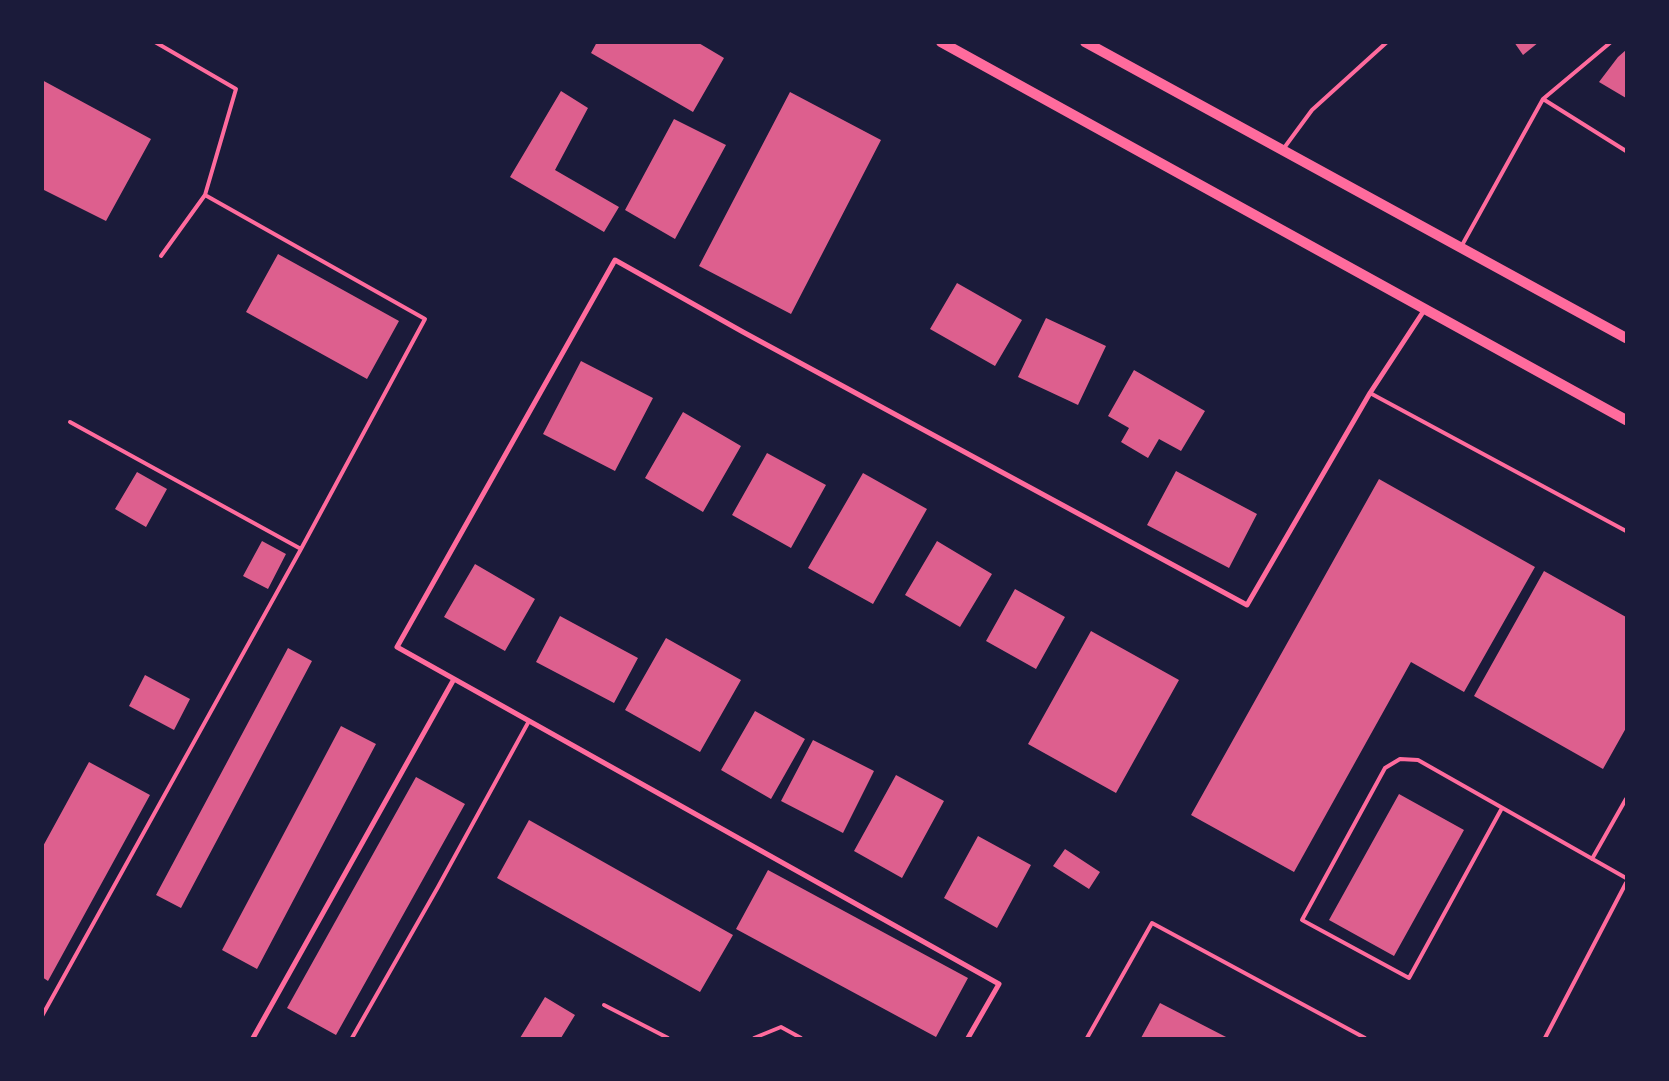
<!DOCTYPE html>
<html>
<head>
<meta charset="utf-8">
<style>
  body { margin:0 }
  #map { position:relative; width:1669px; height:1081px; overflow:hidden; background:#1b1b3a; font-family:"Fira Sans",sans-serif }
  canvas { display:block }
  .frame { position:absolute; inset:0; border:44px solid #1b1b3a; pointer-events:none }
</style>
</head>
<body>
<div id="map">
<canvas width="1669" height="1081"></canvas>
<div class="frame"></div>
</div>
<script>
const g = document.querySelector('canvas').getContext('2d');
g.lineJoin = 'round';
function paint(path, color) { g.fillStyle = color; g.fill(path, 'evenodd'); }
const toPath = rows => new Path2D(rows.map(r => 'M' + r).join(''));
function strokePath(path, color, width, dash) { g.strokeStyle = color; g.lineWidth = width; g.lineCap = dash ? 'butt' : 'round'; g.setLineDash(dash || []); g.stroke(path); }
const building = toPath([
  [597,42,697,42,724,58,693,112,591,53],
  [1514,42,1539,42,1523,55],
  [1626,50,1626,98,1599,82,1618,57],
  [42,80,151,139,106,221,42,189],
  [561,91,588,108,555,170,619,207,604,232,510,177],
  [790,92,881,140,791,314,699,266],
  [674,119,726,145,675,239,625,210],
  [278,254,399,321,367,379,246,312],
  [957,283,1022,320,995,366,930,329],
  [1046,318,1106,346,1078,405,1018,377],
  [581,361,653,398,615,471,543,434],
  [1134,370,1205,411,1181,451,1159,439,1148,458,1121,442,1129,428,1108,416],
  [683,412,741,446,703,512,645,478],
  [767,453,826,485,791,548,732,515],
  [1176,471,1257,514,1229,568,1147,525],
  [137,472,167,489,146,527,115,509],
  [863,473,927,509,873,604,808,568],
  [1379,479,1535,567,1464,692,1411,662,1294,872,1191,815],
  [262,541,286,554,268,589,243,576],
  [937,541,992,574,960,627,905,595],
  [475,564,535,599,505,651,444,617],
  [1544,571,1626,617,1626,728,1603,769,1474,696],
  [1015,589,1065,617,1036,669,986,641],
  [560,616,638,658,614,703,536,662],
  [1091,631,1179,680,1116,793,1028,744],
  [666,638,741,680,700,752,625,710],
  [288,648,312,661,181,908,156,895],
  [145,675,190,699,174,730,129,706],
  [755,711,805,739,771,799,721,770],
  [341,726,376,744,257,969,222,950],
  [813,740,874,771,843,833,781,801],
  [89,762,150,795,48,981,42,977,42,848],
  [896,775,944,801,902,878,854,851],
  [416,777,465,804,336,1035,287,1008],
  [1399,794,1464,830,1394,956,1329,920],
  [529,820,733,935,700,992,497,878],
  [978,836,1031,865,997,928,944,898],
  [1065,849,1100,872,1089,889,1053,866],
  [768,870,968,978,936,1037,736,929],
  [545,997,575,1015,561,1038,520,1038],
  [1160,1003,1228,1038,1141,1038]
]);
const service = toPath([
  [1543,99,1626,151],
  [1284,148,1312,110,1387,42],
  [1461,247,1543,99,1611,42],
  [161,256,205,195],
  [1370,393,1626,531],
  [70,422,301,549],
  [1502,808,1409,978,1302,920,1385,768,1400,759,1418,760,1626,878],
  [1592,859,1626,799],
  [604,1005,668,1038],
  [42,1016,301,549,425,319,205,195,236,89,155,42],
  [352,1038,438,887,529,721],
  [754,1038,781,1027,801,1038],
  [1087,1038,1152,923,1365,1038],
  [1545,1038,1626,883]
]);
const minor = toPath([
  [253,1038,454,679],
  [968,1038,999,984,397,647,615,260,743,332,1247,605,1370,393,1425,309]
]);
const secondary = toPath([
  [941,42,1626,420],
  [1085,42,1626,338]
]);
paint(building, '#dd5f8e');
strokePath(service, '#ff6b9d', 4);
strokePath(minor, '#ff6b9d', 5);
strokePath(secondary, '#ff6b9d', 10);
</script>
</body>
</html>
